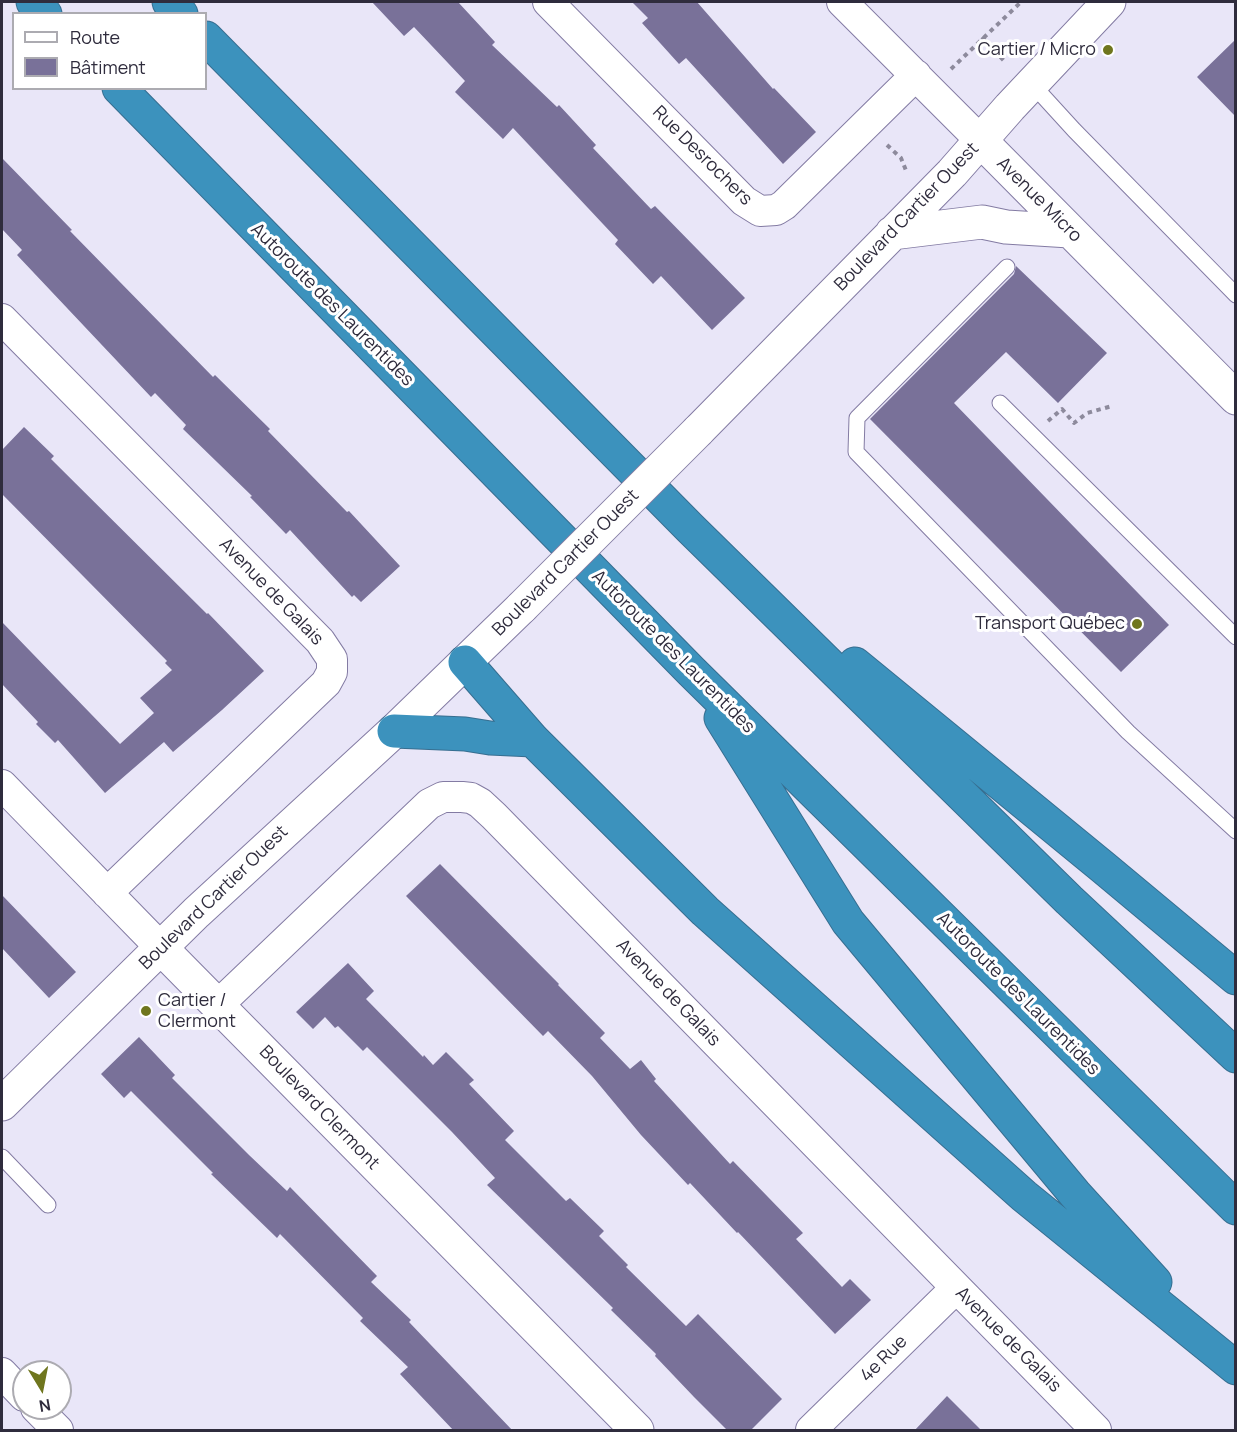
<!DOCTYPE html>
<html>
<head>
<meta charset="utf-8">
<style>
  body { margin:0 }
  #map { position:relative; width:1237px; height:1432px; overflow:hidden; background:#e9e6f8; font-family:Manrope,sans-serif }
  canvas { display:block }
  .frame { position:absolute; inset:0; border:3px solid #2f2c3d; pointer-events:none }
  .legend { position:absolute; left:12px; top:12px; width:195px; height:78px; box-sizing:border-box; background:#fff; border:2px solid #acabb1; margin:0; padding:8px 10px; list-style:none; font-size:18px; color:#2f2c3d }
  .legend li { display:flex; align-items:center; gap:12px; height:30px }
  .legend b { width:30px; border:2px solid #acabb1 }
  .north { position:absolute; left:12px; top:1360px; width:60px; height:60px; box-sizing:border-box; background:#fff; border:2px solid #acabb1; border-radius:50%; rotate:170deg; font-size:16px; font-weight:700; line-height:24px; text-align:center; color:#2f2c3d }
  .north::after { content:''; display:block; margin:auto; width:21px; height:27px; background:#6f761e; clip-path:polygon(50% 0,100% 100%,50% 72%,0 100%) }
</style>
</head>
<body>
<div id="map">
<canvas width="1237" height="1432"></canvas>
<div class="frame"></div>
<ul class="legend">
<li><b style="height:8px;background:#fff"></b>Route</li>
<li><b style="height:16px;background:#797199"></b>Bâtiment</li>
</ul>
<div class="north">N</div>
</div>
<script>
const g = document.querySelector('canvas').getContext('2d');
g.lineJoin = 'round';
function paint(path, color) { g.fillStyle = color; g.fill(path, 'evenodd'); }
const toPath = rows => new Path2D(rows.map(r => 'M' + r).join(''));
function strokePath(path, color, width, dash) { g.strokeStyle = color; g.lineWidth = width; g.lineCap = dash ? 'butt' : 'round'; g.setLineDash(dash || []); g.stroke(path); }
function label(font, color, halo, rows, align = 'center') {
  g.font = font + ' Manrope,sans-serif'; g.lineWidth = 6; g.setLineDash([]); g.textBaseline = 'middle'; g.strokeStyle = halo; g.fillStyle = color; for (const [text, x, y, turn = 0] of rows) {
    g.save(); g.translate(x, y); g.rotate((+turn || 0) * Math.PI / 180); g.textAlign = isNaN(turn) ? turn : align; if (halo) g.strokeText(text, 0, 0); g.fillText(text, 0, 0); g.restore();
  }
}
const building = toPath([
  [372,2,458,2,495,42,492,45,557,107,559,105,596,145,593,148,651,209,655,206,745,298,712,330,661,276,653,284,615,244,618,240,513,128,503,139,455,92,465,81,414,27,404,36],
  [632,2,697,2,773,89,774,88,816,132,783,164,686,58,679,64,642,23,648,18],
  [1236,39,1236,117,1197,77],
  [2,158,72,230,70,231,213,377,215,375,270,429,268,431,347,512,349,511,400,566,361,602,354,595,352,597,290,530,286,534,250,497,252,496,183,429,186,425,155,393,151,397,17,255,22,250,2,229],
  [1016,266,1107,353,1058,403,1006,352,954,403,1169,625,1121,672,870,419,1014,274],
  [24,427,54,456,51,459,207,614,208,613,264,671,222,710,173,752,164,742,105,793,58,740,55,743,36,724,38,722,2,684,2,622,120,744,154,713,140,698,172,670,165,663,167,661,2,494,2,450],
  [440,864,559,984,558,985,605,1033,600,1038,630,1069,641,1060,656,1079,654,1081,730,1164,733,1161,803,1233,796,1239,842,1287,850,1279,871,1300,835,1334,738,1232,737,1233,690,1183,688,1185,641,1135,592,1076,548,1031,543,1036,406,896],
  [2,895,76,972,49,998,2,948],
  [348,963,374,991,366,999,423,1057,424,1055,433,1065,446,1052,474,1080,469,1084,514,1131,505,1140,566,1201,570,1198,604,1231,599,1236,628,1265,626,1267,686,1326,698,1314,782,1399,750,1431,728,1431,694,1397,655,1356,656,1354,611,1310,613,1308,487,1185,495,1178,452,1132,367,1047,363,1051,338,1026,335,1028,325,1017,313,1029,296,1012],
  [139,1037,175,1075,172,1078,249,1155,287,1191,290,1187,377,1276,371,1282,411,1320,409,1322,513,1431,454,1431,400,1374,408,1367,360,1321,363,1318,280,1234,277,1238,211,1174,213,1173,131,1091,124,1098,101,1074],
  [947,1396,982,1431,914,1431]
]);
const path = toPath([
  [982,37,1006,63],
  [951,69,1021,2],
  [887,145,901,158,907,173],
  [1048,421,1062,409,1074,423,1087,413,1112,406]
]);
const service = toPath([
  [1032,84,1074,130,1236,295],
  [1007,267,857,418,856,452,1128,732,1236,831],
  [1000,403,1236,637],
  [2,1157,48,1205]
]);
const minor = toPath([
  [548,2,744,201,760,211,776,210,784,205,916,75],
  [842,2,981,141],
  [2,319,320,641,332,659,332,672,326,683,107,893],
  [2,785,161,948],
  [218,1005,429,804,443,797,462,797,471,798,480,803,494,816,1096,1430],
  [2,1373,24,1396],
  [36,1408,58,1430],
  [811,1430,956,1288]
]);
const tertiary = toPath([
  [981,141,1236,398],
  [892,233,982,222,1006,227,1070,231],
  [698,431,952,173,1010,107,1109,2],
  [161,948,637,1430],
  [2,1104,196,913,394,731,522,607]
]);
const motorway = toPath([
  [33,2,45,14],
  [169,2,181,14],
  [206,38,690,528,1069,900,1236,1056],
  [119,88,691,671,1236,1208],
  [465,662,533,740,705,911,1024,1196,1236,1368],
  [855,664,1104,868,1236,978],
  [721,718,848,922,1075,1194,1155,1282],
  [394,731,465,734,490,738,533,740]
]);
const tertiaryBridge = toPath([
  [522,607,698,431]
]);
const markers = [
  [1108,50,6,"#6f761e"],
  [1137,624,6,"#6f761e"],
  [146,1011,6,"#6f761e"]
];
const poiNames = [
  ["Cartier / Micro",1096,50],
  ["Transport Québec",1125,624],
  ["Cartier /",158,1001,"left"],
  ["Clermont",158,1022,"left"]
];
const streetNames = [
  ["Rue Desrochers",702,156,45],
  ["Avenue Micro",1039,200,45],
  ["Boulevard Cartier Ouest",907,217,-46],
  ["Autoroute des Laurentides",332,305,45],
  ["Boulevard Cartier Ouest",566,563,-45],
  ["Avenue de Galais",271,592,46],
  ["Autoroute des Laurentides",673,652,45],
  ["Boulevard Cartier Ouest",214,898,-44],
  ["Avenue de Galais",668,993,46],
  ["Autoroute des Laurentides",1018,994,45],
  ["Boulevard Clermont",319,1108,46],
  ["Avenue de Galais",1008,1340,45],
  ["4e Rue",884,1359,-45]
];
paint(building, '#797199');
strokePath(service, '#837ba3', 17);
strokePath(minor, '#837ba3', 32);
strokePath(tertiary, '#837ba3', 35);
strokePath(motorway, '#376e90', 35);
strokePath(path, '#8d8a9c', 4, [4.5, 4.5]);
strokePath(service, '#fff', 15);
strokePath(minor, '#fff', 30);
strokePath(tertiary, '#fff', 33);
strokePath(motorway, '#3c92bd', 33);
strokePath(tertiaryBridge, '#837ba3', 35, []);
strokePath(tertiaryBridge, '#fff', 33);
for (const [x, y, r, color] of markers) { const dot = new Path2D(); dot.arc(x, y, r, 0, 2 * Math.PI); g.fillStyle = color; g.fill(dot); strokePath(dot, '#fff', 2); }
label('18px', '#2f2c3d', '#fff', poiNames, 'right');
label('18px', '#2f2c3d', '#fff', streetNames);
</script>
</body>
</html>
